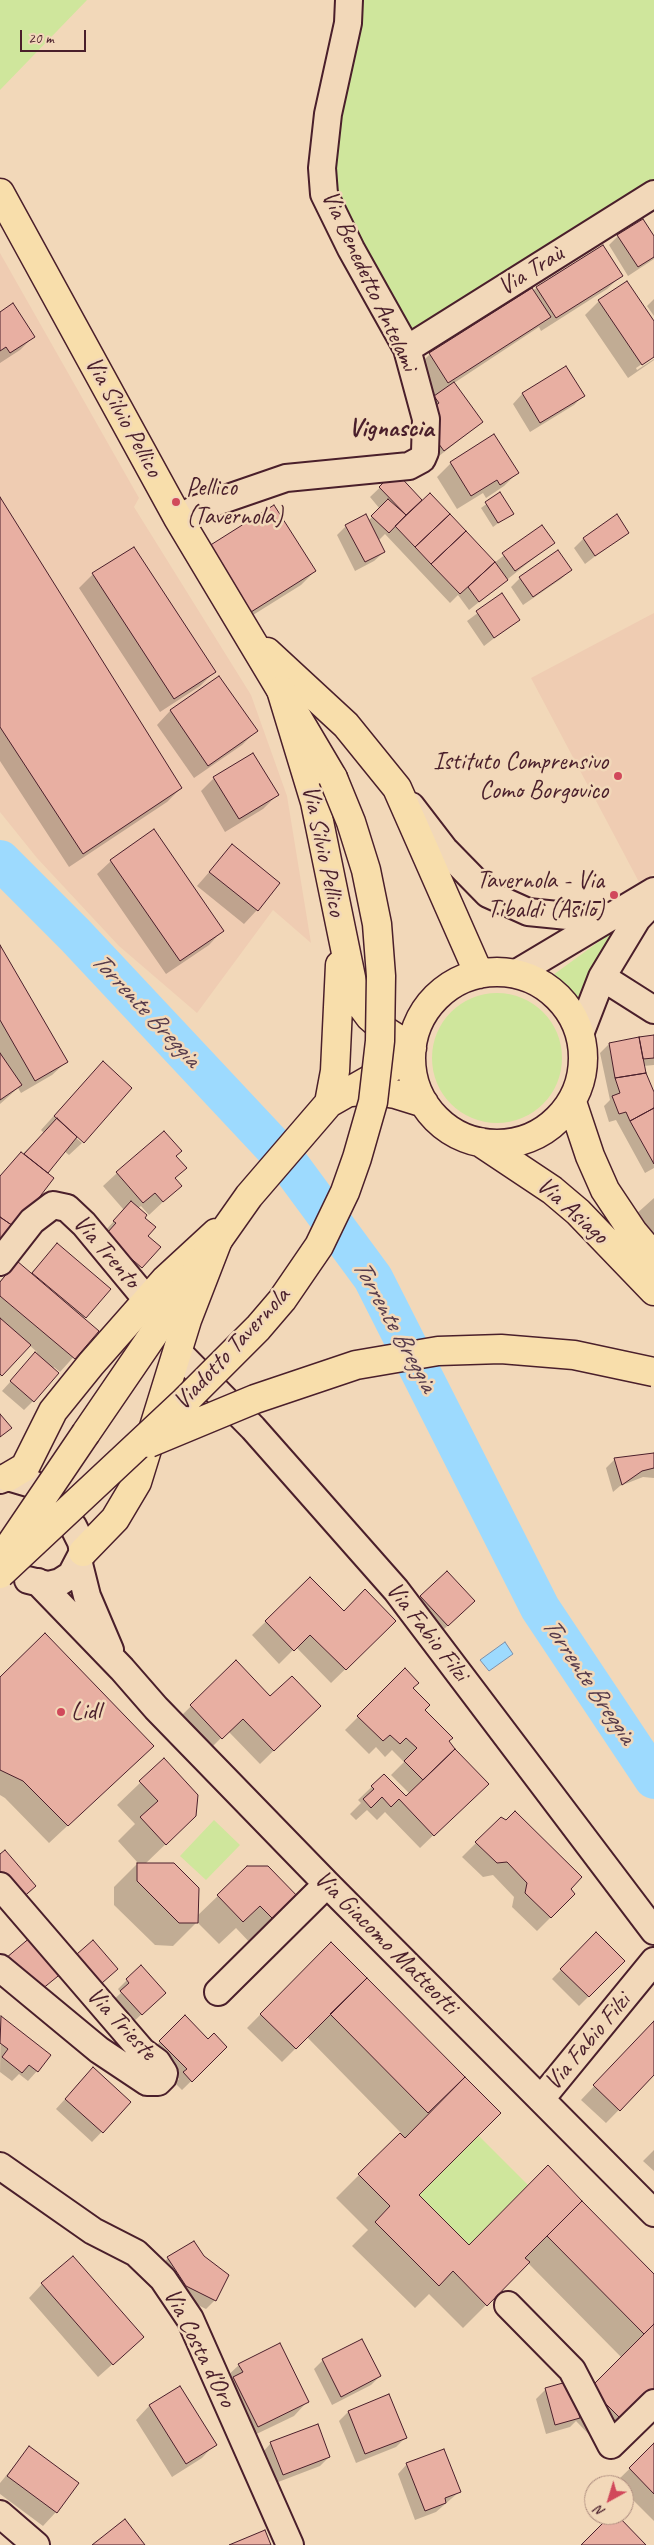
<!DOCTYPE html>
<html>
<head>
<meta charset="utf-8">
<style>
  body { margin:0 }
  #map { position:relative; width:654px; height:2545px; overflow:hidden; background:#f2d8b9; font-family:Caveat,sans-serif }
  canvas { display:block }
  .north { position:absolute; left:584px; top:2475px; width:50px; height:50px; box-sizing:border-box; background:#f2d8b9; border:1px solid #af8e80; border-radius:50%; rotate:219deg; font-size:14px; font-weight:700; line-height:20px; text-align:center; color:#4a1f2b }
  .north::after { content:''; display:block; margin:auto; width:18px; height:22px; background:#d1495b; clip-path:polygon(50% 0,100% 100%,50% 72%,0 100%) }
  .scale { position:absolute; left:20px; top:30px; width:66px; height:22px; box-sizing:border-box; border:2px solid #4a1f2b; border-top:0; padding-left:6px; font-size:15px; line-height:18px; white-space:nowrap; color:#4a1f2b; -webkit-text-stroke:4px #f2d8b9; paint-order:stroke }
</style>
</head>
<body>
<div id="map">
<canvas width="654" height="2545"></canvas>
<div class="north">N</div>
<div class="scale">20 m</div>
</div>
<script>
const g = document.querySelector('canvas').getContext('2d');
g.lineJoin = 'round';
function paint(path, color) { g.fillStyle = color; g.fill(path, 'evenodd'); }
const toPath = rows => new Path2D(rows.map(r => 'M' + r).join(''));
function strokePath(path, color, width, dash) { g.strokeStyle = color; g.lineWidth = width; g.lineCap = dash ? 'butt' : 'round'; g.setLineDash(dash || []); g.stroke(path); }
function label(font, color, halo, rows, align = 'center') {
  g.font = font + ' Caveat,sans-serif'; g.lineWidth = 5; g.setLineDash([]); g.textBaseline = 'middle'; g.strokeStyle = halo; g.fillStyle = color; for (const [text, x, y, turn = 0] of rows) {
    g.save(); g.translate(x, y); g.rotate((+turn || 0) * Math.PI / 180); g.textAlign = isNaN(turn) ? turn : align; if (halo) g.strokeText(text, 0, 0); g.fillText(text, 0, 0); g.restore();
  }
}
const built = toPath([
  [0,253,139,498,134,507,251,695,287,796,311,943,273,910,197,1013,119,946,37,858,0,812],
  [654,613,654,874,639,882,531,678]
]);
const green = toPath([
  [0,0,87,0,0,90],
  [349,0,654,0,654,194,407,349,322,168],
  [619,927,582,1001,553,975],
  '432 1058a65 65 0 1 1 130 0a65 65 0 1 1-130 0Z',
  [214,1820,240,1845,206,1880,180,1856],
  [478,2135,528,2185,469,2245,419,2195]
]);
const water = toPath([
  [505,1642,513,1654,489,1671,480,1660,505,1642]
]);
const shadow = toPath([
  [618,236,654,238,654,259,628,276,609,245],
  [603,247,621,276,607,289,541,331,539,327,454,383,482,422,434,460,425,407,435,397,416,368,430,354],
  [654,299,654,316,647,306],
  [599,301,654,324,654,356,636,368,637,370,654,359,654,360,628,378,585,315],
  [0,314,34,336,20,350,0,363],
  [566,368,583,396,574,405,530,432,513,404,522,394],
  [451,463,517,473,504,486,486,498,483,493,457,509,437,477],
  [395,473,422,501,429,494,494,563,542,527,553,543,469,610,458,595,450,603,385,534,378,541,384,552,374,561,355,571,337,535,346,526,368,521,380,509,370,497],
  [500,494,512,513,493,527,481,508],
  [0,500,181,788,167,802,69,867,0,761],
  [616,516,627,532,585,564,574,548,583,539],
  [196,560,315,571,301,585,237,625],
  [570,570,561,579,523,605,511,587,520,578],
  [93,574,214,672,200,686,160,712,79,588],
  [502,595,519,619,484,646,467,621],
  [219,678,256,731,242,745,194,778,157,725,170,711],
  [214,778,277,795,263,809,225,832,201,791],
  [232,846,257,910,244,924,197,886],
  [111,861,222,931,209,945,166,974,97,874],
  [0,948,66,1062,52,1075,21,1093,18,1088,0,1104],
  [654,1036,654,1065,643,1066,654,1095,654,1168,645,1173,616,1120,609,1122,604,1106,610,1100,600,1053,609,1044],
  [89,1077,75,1137,82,1143,69,1155,64,1151,46,1174,0,1245,0,1176,44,1133,41,1130],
  [175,1156,185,1168,174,1179,180,1186,149,1215,141,1206,138,1208,143,1218,147,1236,159,1247,131,1277,105,1231,124,1210,103,1186,117,1173],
  [654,1198,654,1243,635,1215],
  [57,1245,109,1289,83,1319,97,1331,60,1372,54,1367,33,1401,24,1410,2,1391,37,1352,29,1345,0,1377,0,1281,17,1263,30,1274],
  [654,1454,654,1478,643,1477,620,1486,613,1492,606,1468,615,1459],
  [447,1573,464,1610,438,1635,412,1606],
  [310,1578,344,1613,395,1621,331,1683,296,1647,279,1664,252,1635],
  [236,1662,270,1698,319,1706,260,1764,228,1731,208,1751,177,1720],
  [405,1670,423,1710,448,1741,473,1797,420,1848,385,1812,377,1820,367,1810,356,1820,350,1814,361,1803,358,1800,384,1775,406,1798,410,1794,391,1775,404,1762,392,1750,385,1757,376,1747,369,1754,345,1730],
  [0,1679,153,1746,49,1843,5,1798,0,1795],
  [164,1760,171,1839,145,1864,196,1917,248,1867,301,1902,254,1947,236,1928,219,1944,197,1922,173,1946,155,1945,114,1905,114,1887,138,1863,118,1841,135,1824,117,1805],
  [501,1818,574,1894,537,1931,512,1907,514,1897,493,1875,483,1877,462,1857],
  [596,1934,624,1961,579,2006,552,1979],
  [331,1943,499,2113,417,2195,469,2246,548,2167,654,2275,654,2392,600,2446,576,2421,570,2427,546,2434,536,2399,545,2390,575,2404,622,2358,528,2263,463,2328,429,2294,415,2308,352,2246,368,2230,336,2198,401,2133,307,2037,282,2062,247,2028],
  [127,1980,155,2002,132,2023,112,2001,121,1993,118,1989],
  [1,2017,37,2071,28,2081,19,2074,12,2081,0,2072],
  [185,2017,208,2040,226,2047,182,2090,175,2083,179,2079,151,2051],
  [654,2023,654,2074,606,2123,581,2100],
  [84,2078,130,2102,92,2142,56,2109],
  [654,2150,654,2171,643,2161],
  [168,2258,215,2300,206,2309,177,2295,159,2268],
  [42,2284,143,2337,98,2377,29,2298],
  [323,2360,380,2376,371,2385,332,2405,314,2369],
  [239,2365,307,2402,294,2416,244,2440,225,2378],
  [180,2387,215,2444,202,2458,172,2477,136,2420,149,2406],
  [348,2412,405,2438,396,2447,356,2463,339,2421],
  [271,2443,329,2457,320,2466,273,2484,262,2453],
  [654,2445,654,2521,624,2491,624,2485,616,2482],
  [29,2448,56,2512,43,2526,0,2494,0,2483],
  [407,2464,459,2492,436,2512,415,2520,398,2474]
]);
const river = toPath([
  [0,860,75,935,286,1160,373,1278,540,1608,654,1779]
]);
const building = toPath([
  [643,219,654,236,654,257,638,267,617,235,643,219],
  [603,245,623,276,556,318,536,287,603,245],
  [627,281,654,321,654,357,642,365,598,300,627,281],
  [532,288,551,317,448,383,429,353,532,288],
  [13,303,35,337,10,353,6,347,0,351,0,312,13,303],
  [566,366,585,396,540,423,522,393,566,366],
  [454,382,483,422,444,451,430,432,428,411,439,403,434,396,454,382],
  [494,434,519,473,500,485,497,480,471,496,450,462,494,434],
  [395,471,422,500,406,515,379,487,395,471],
  [500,492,514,514,498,523,485,502,500,492],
  [430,493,450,514,415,547,395,526,430,493],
  [0,497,182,788,83,854,0,727,0,497],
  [388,499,406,515,389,533,371,516,388,499],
  [274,505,316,571,251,612,209,546,274,505],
  [366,514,385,552,365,562,345,525,366,514],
  [450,514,466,531,431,564,415,547,450,514],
  [617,514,629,533,595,556,583,538,617,514],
  [542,525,555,543,515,571,502,553,542,525],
  [466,531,495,562,460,594,431,564,466,531],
  [134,547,216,672,174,699,92,573,134,547],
  [558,550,572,570,533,597,519,577,558,550],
  [495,562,508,580,479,602,468,587,495,562],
  [502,593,520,620,494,638,476,611,502,593],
  [219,676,258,731,208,766,170,710,219,676],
  [253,753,279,795,239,819,213,777,253,753],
  [154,829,224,931,180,961,110,860,154,829],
  [232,844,280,883,258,911,209,872,232,844],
  [0,945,68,1062,35,1081,0,1020,0,945],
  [654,1035,654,1058,643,1059,639,1037,654,1035],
  [639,1037,646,1073,615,1078,609,1043,639,1037],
  [0,1053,22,1085,0,1100,0,1053],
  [103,1061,132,1088,84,1143,54,1116,103,1061],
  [646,1073,654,1092,654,1108,630,1121,626,1112,619,1114,612,1096,620,1093,615,1078,646,1073],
  [654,1108,654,1164,630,1121,654,1108],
  [57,1118,77,1137,48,1173,24,1154,57,1118],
  [164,1131,182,1151,176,1156,187,1168,175,1178,182,1186,163,1202,155,1193,143,1203,116,1172,164,1131],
  [21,1152,54,1178,16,1228,0,1217,0,1176,21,1152],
  [131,1201,147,1215,145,1218,156,1227,148,1236,161,1247,142,1268,111,1241,107,1233,116,1223,113,1221,131,1201],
  [0,1217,16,1228,0,1248,0,1217],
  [57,1243,111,1289,86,1318,32,1273,57,1243],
  [17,1261,99,1331,75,1359,0,1296,0,1282,17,1261],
  [0,1318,31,1345,2,1376,0,1374,0,1318],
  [35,1352,59,1373,34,1402,10,1381,35,1352],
  [0,1414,12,1428,0,1437,0,1414],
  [654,1453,654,1468,642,1471,622,1485,614,1458,654,1453],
  [447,1571,475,1601,448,1626,420,1596,447,1571],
  [310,1577,344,1611,365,1589,396,1621,346,1670,310,1635,294,1651,265,1621,310,1577],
  [45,1633,154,1746,68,1826,23,1781,0,1770,0,1677,45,1633],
  [236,1660,270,1696,292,1676,321,1706,274,1751,243,1719,222,1739,190,1705,236,1660],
  [405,1668,419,1683,413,1688,430,1705,425,1710,453,1738,449,1741,455,1749,423,1780,404,1761,417,1748,406,1738,400,1744,390,1735,383,1741,357,1716,405,1668],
  [455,1749,489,1784,434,1836,399,1799,391,1807,382,1797,371,1808,363,1799,374,1789,371,1786,384,1774,406,1796,455,1749],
  [164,1758,198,1795,196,1816,166,1845,140,1817,158,1801,139,1781,164,1758],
  [515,1811,582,1877,571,1889,575,1894,551,1918,525,1893,527,1883,507,1862,497,1863,475,1842,501,1817,506,1820,515,1811],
  [5,1850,36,1886,20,1900,0,1877,0,1854,5,1850],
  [137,1863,174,1863,199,1888,198,1923,179,1923,137,1881,137,1863],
  [247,1866,268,1866,303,1902,279,1925,260,1906,243,1922,217,1895,247,1866],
  [596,1932,625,1961,589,1997,560,1969,596,1932],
  [32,1936,63,1972,36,1994,6,1958,32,1936],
  [93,1940,118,1969,94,1990,69,1961,93,1940],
  [331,1942,367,1978,296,2049,260,2014,331,1942],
  [141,1965,166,1993,142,2015,120,1991,129,1983,126,1979,141,1965],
  [367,1978,465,2077,428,2113,330,2014,367,1978],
  [185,2015,208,2039,214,2033,227,2047,192,2082,183,2072,187,2069,159,2041,185,2015],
  [1,2016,51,2055,38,2072,29,2065,22,2073,2,2057,8,2049,0,2043,1,2016],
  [654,2021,654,2075,620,2111,593,2085,654,2021],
  [93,2067,131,2102,103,2133,65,2099,93,2067],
  [465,2077,501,2113,419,2195,469,2245,548,2165,582,2201,525,2258,530,2262,487,2306,453,2271,439,2286,375,2222,390,2206,358,2174,400,2133,405,2138,465,2077],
  [582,2201,654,2274,654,2324,644,2334,547,2236,582,2201],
  [194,2241,204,2256,229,2275,216,2301,186,2286,167,2257,194,2241],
  [73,2256,144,2337,113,2365,41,2283,73,2256],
  [654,2324,654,2394,625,2423,590,2388,654,2324],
  [362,2339,381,2376,341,2397,322,2359,362,2339],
  [280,2343,309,2402,258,2427,233,2377,243,2372,238,2364,280,2343],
  [570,2381,580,2418,555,2425,545,2388,570,2381],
  [180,2386,217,2445,186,2464,149,2405,180,2386],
  [389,2394,407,2438,365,2454,348,2411,389,2394],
  [318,2424,330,2457,283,2475,270,2442,318,2424],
  [654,2443,654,2494,629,2468,654,2443],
  [29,2446,79,2483,57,2513,7,2476,29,2446],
  [444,2449,461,2492,445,2498,446,2503,425,2511,406,2463,444,2449],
  [611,2515,617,2515,646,2545,581,2545,611,2515],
  [125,2519,145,2545,92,2545,125,2519],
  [265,2530,271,2545,229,2545,265,2530]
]);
const minor = toPath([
  [407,349,654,194],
  [178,518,196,509,286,478,409,466,422,459,425,452,426,419,407,349,351,249,324,194,322,168,328,114,348,23,349,0],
  [411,806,444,849,488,894,528,912,568,916,611,916],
  [515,974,654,891],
  [602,977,654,1010],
  [580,1034,602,977,637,919,654,901],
  [0,1262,32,1221,53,1205,67,1208,84,1224,147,1300],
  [177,1351,253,1428,396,1590,654,1931],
  [0,1480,8,1477,35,1485,73,1526,81,1542,83,1552,71,1575,60,1582,48,1585,28,1580],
  [79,1564,87,1596,110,1650],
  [38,1582,122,1669,156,1708,327,1884,654,2213],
  [0,1886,142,2051,157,2062,164,2073,163,2077,158,2082,147,2082,99,2050,0,1968],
  [218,1992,327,1884],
  [541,2099,654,1961],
  [0,2166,93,2231,136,2253,163,2279,190,2319,290,2545],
  [508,2305,572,2370,611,2445,654,2403],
  [0,2514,36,2545]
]);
const major = toPath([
  [0,193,178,518,281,690,315,802,353,987,358,1001,370,1017,387,1032,412,1048],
  [267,652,346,725,397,788,479,974],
  '411 1058a86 86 0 1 1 172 0a86 86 0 1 1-172 0Z',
  [351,1092,370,1090,395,1094,424,1103],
  [572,1102,590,1156,605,1190,633,1232,654,1257],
  [329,1103,335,1071,340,965],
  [480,1142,552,1190,578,1212,654,1291],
  [8,1477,25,1467,53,1411,91,1364,165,1280,216,1233],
  [83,1552,115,1519,137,1482,187,1320,218,1240,249,1196,329,1103,394,1066,412,1048]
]);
const highway = toPath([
  [281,690,333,778],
  [86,1433,218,1240]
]);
const highwayBridge = toPath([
  [149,1443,255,1399,356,1365,438,1351,501,1349,574,1355,654,1372],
  [0,1560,86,1433],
  [0,1574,185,1401,258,1328,282,1300,319,1246,345,1192,357,1158,373,1102,380,1041,381,976,377,924,366,870,351,822,333,778]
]);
const markers = [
  [176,502,5,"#d1495b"],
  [618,776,5,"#d1495b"],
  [614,895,5,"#d1495b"],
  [61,1712,5,"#d1495b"]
];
const streetNames = [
  ["Via Traù",531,271,-32],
  ["Via Benedetto Antelami",369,281,65],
  ["Via Silvio Pellico",123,417,61],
  ["Via Silvio Pellico",323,851,78],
  ["Via Asiago",572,1211,42],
  ["Via Trento",106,1252,49],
  ["Viadotto Tavernola",232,1349,-47],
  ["Via Fabio Filzi",427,1632,52],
  ["Via Giacomo Matteotti",386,1943,45],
  ["Via Trieste",121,2024,47],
  ["Via Fabio Filzi",588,2042,-50],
  ["Via Costa d'Oro",199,2348,63]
];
const poiNames = [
  ["Pellico",186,488],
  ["(Tavernola)",186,517],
  ["Istituto Comprensivo",608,762,"right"],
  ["Como Borgovico",608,791,"right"],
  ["Tavernola - Via",604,881,"right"],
  ["Tibaldi (Asilo)",604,910,"right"],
  ["Lidl",71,1712]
];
const neighbourhoodNames = [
  ["Vignascia",391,429]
];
const waterNames = [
  ["Torrente Breggia",145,1010,47],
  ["Torrente Breggia",394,1326,61],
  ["Torrente Breggia",588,1681,56]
];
paint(built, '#efccb2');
paint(green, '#cfe69c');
paint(water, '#9ddafe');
strokePath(water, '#7c8faa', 1);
paint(shadow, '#0003');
strokePath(river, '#9ddafe', 40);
paint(building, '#e8afa2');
strokePath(building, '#4a1f2b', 1);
strokePath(minor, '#4a1f2b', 30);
strokePath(major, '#4a1f2b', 31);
strokePath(highway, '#4a1f2b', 31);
strokePath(minor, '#f2d8b9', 26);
strokePath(major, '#f8deab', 28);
strokePath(highway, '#f8deab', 28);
strokePath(highwayBridge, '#4a1f2b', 31, []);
strokePath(highwayBridge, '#f8deab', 28);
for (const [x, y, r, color] of markers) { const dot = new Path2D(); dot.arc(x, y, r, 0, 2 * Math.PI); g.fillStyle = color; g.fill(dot); strokePath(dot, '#f2d8b9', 2); }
label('25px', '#4a1f2b', '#f2d8b9', streetNames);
label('25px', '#4a1f2b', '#f2d8b9', poiNames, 'left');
label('bold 26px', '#4a1f2b', '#f2d8b9', neighbourhoodNames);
label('italic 26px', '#563b4b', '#f2d8b9', waterNames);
</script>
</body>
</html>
